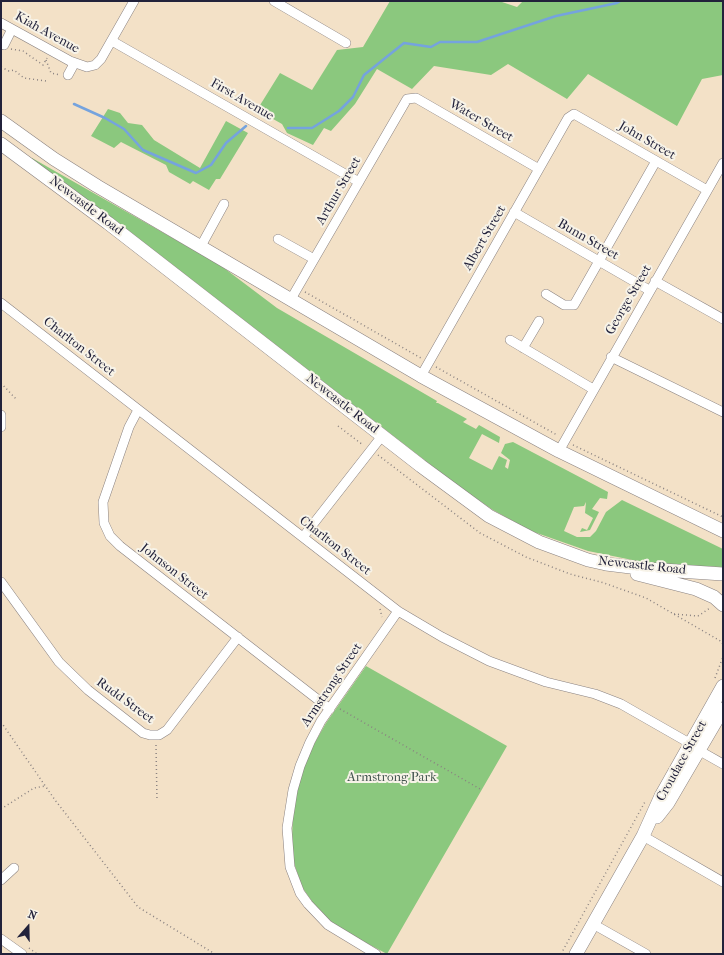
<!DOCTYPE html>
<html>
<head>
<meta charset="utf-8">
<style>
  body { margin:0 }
  #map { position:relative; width:724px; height:955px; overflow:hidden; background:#f3e1c7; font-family:"IM FELL French Canon",serif }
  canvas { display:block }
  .frame { position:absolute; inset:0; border:2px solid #22223b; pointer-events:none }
  .north { position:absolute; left:8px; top:907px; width:40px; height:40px; -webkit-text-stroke:3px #f7f3e8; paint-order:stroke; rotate:20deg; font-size:11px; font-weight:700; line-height:16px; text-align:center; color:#22223b }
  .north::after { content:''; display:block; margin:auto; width:14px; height:18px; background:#22223b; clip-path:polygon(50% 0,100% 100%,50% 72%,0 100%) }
</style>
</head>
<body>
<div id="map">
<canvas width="724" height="955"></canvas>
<div class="frame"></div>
<div class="north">N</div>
</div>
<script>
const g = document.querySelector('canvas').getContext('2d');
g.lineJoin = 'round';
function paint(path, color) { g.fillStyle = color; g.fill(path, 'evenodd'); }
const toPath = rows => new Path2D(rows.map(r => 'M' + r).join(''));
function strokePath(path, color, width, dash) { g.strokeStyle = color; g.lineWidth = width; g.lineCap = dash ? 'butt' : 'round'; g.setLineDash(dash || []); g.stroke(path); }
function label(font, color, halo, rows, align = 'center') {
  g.font = font + ' "IM FELL French Canon",serif'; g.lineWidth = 4; g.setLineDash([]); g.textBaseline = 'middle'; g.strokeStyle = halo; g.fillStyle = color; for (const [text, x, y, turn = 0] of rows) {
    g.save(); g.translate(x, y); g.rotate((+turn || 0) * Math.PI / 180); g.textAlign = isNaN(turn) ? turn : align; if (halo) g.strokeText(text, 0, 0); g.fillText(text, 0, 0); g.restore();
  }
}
const green = toPath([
  [390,1,499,1,517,7,523,1,723,1,723,75,702,79,677,126,588,74,567,99,508,64,491,75,434,66,412,89,377,69,355,104,331,131,324,128,313,145,287,133,282,124,257,110,280,73,312,90,337,50,363,47],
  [108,109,120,113,128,123,142,125,154,140,200,168,226,121,248,133,220,179,216,179,209,190,193,181,190,184,169,172,166,165,121,142,114,148,91,136],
  [32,158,220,265,277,308,437,401,436,403,438,403,467,419,463,422,476,429,479,425,500,437,499,443,482,434,469,458,492,470,499,456,507,460,505,467,508,469,510,460,501,453,505,444,513,442,608,492,607,499,600,498,592,509,599,512,590,530,580,532,582,528,587,530,593,518,585,513,586,502,584,506,574,507,564,531,577,537,590,537,596,531,606,512,622,500,723,549,723,567,657,565,588,551,531,531,493,510,458,486,120,224,31,159],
  [366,666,507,746,387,954,344,931,320,913,302,887,294,863,292,840,293,809,302,772,309,753,326,723]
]);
const stream = toPath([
  [74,104,105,118,124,129,143,150,196,173,211,165,226,143,246,126],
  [288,128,312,128,339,111,353,97,364,75,404,43,431,47,440,42,477,42,556,16,617,3,620,1]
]);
const path = toPath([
  [11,49,23,51,43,65,47,58],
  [46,60,51,73,60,75],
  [1,67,9,71,14,70,24,78,46,81],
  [305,292,421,358],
  [436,367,557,435],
  [1,383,16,399],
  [338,426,363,445],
  [573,445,723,517],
  [378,455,480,533,526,557,570,574,604,583,646,598,722,642,723,645],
  [380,609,382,617],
  [674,614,698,616,710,608],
  [715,678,723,657],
  [340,709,482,790],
  [1,722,55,800,138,907,215,954],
  [156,745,157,801],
  [1,809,34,788,45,786],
  [29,948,37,954],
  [561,954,646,800]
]);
const minor = toPath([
  [274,1,346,43],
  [1,23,70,61,87,67,95,65,101,59,134,1],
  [112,41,359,182],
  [4,45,12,29],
  [68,75,74,64],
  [514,212,649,290],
  [278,239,314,259],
  [201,246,224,204],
  [655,281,723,319],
  [546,294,564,305,574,305,656,161],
  [291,299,407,99,416,98,539,169],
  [1,303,398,611,442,637,489,661,546,682,595,694,621,704,691,744],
  [510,340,593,389],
  [523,348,539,321],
  [611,357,723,412],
  [421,376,568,118,574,114,707,190],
  [138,410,129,427,103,502,104,523,110,536,120,546,330,709],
  [1,415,1,427],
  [559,451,723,163],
  [303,537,382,436],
  [1,582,59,662,88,690,143,733,150,735,159,735,167,730,238,637],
  [700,751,723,764],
  [643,836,723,882],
  [1,880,14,868],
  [593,924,646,954],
  [1,939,22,954],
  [376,954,328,925,308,904,300,893,290,867,287,828,293,790,300,766,310,742,321,721,398,611]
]);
const highway = toPath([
  [1,121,54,159,97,186,421,376,559,451,723,531],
  [1,144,108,223,421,466,489,516,539,542,588,560,606,564,647,569,723,574],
  [637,574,696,589,714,597,723,605],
  [657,817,668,803,723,709],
  [576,954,643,836,661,796,723,686]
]);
const streetNames = [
  ["Kiah Avenue",47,33,29],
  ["First Avenue",242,100,30],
  ["Water Street",481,121,30],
  ["John Street",647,141,30],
  ["Arthur Street",339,191,-60],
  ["Newcastle Road",86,206,37],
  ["Albert Street",485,238,-60],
  ["Bunn Street",588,240,30],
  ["George Street",629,300,-60],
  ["Charlton Street",79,347,38],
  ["Newcastle Road",342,404,38],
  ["Charlton Street",335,546,38],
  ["Newcastle Road",642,566,6],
  ["Johnson Street",174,572,38],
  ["Armstrong Street",332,685,-56],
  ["Rudd Street",125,701,36],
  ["Croudace Street",682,761,-61]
];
const parkNames = [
  ["Armstrong Park",392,778]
];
paint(green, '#8bc87e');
strokePath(stream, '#75a3de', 2.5);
strokePath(minor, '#8a8281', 10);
strokePath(highway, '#8a8281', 14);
strokePath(path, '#8a8281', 1.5, [1, 3]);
strokePath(minor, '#fff', 9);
strokePath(highway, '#fff', 13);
label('13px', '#22223b', '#f7f3e8', streetNames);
label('13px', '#42544f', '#f7f3e8', parkNames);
</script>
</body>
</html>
